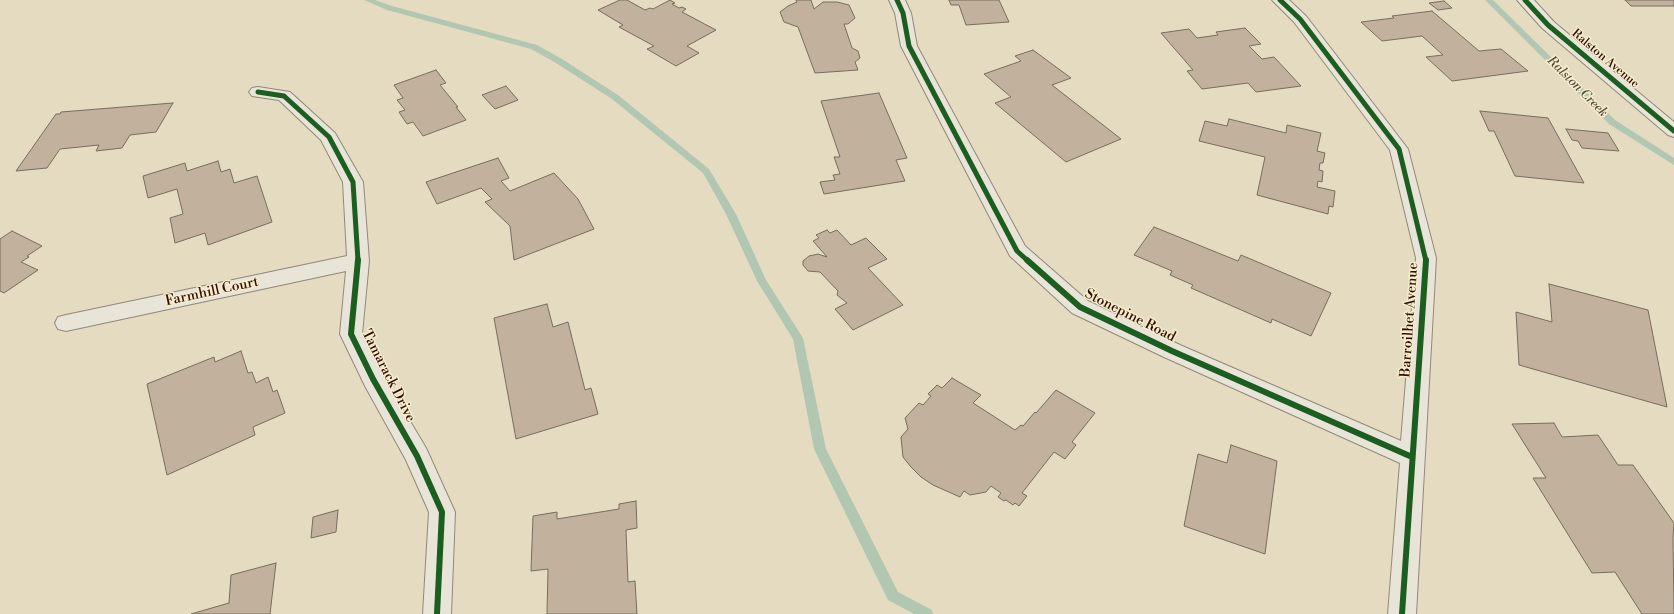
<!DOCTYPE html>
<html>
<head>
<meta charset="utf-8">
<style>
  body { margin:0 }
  canvas { display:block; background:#e4dbc1 }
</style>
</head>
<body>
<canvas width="1674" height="614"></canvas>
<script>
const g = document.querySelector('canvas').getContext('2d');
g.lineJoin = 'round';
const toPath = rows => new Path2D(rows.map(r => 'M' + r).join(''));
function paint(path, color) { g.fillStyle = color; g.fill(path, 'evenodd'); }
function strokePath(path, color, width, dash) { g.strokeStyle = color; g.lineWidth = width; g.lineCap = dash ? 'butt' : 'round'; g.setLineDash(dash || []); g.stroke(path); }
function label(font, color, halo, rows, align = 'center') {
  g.font = font + ' "Libre Bodoni",serif'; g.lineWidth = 3; g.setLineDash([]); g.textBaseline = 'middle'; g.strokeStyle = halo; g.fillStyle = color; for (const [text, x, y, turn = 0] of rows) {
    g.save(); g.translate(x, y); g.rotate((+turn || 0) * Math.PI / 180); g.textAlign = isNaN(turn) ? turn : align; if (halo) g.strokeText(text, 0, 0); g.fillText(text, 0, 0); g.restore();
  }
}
const stream = toPath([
  [364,0,375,0,392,6,537,45,562,59,618,95,709,169,736,214,766,280,803,338,826,449,898,592,932,610,933,614,914,614,888,600,814,449,793,339,757,281,726,214,703,173,612,99,556,63,531,49,387,10,364,0],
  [1485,0,1493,0,1615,120,1674,158,1674,165,1609,124,1485,0]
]);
const building = toPath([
  [620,0,627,0,645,10,650,8,653,9,670,0,675,3,672,4,679,8,682,7,686,9,682,12,716,30,687,46,699,53,676,66,647,49,654,46,619,27,623,25,598,10,620,0],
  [796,0,811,0,814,9,823,2,837,2,849,5,855,18,848,24,844,24,852,48,858,51,860,58,855,62,858,70,815,73,798,27,784,22,780,12,788,6,797,2,796,0],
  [949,0,999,0,1009,22,966,25,959,5,951,5,949,0],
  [1625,0,1674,0,1674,6,1631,6,1625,0],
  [1444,1,1452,8,1438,10,1429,3,1444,1],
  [1432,11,1479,51,1501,49,1528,71,1452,81,1426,57,1443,55,1422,36,1382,41,1361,22,1394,18,1392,16,1432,11],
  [1245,28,1261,44,1249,46,1262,59,1274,57,1301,86,1256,92,1248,83,1202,89,1187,71,1193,70,1161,33,1189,29,1197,38,1218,35,1216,32,1245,28],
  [1033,50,1071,78,1052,85,1121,139,1066,162,995,103,1011,97,984,74,1021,61,1015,56,1033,50],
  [436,70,446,83,440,85,458,107,456,107,466,120,423,136,413,122,407,124,399,112,405,110,397,100,403,98,394,85,436,70],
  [506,86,518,100,495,109,482,95,506,86],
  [879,93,907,158,896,160,905,181,824,194,820,182,835,180,833,175,840,174,834,157,840,157,821,101,879,93],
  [173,103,156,132,130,135,122,148,96,151,99,145,60,149,47,168,16,171,56,114,60,114,61,112,173,103],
  [1480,111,1548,118,1584,183,1515,176,1494,131,1489,131,1480,111],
  [1229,119,1286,133,1287,125,1321,133,1317,151,1325,153,1323,163,1320,163,1319,170,1323,171,1322,182,1318,181,1317,187,1335,191,1333,207,1329,206,1328,214,1257,195,1265,157,1199,141,1205,121,1227,126,1229,119],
  [1566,129,1608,133,1619,151,1582,148,1578,141,1572,140,1566,129],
  [498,158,509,178,501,181,510,191,554,173,578,199,594,229,514,260,510,226,485,202,492,199,481,188,437,204,426,182,498,158],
  [218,161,221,172,230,169,234,183,257,176,272,222,208,245,205,233,175,243,170,218,183,214,177,189,148,198,143,176,185,163,187,171,218,161],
  [1154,227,1238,261,1241,255,1331,293,1311,336,1272,319,1271,323,1191,288,1193,285,1170,275,1172,271,1134,255,1154,227],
  [827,230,830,233,837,230,851,245,866,238,887,259,868,268,903,305,853,330,835,309,847,303,837,295,838,291,820,272,808,271,803,265,803,261,809,256,818,254,827,257,813,241,819,238,816,235,827,230],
  [12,231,42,246,27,256,29,257,21,262,38,270,4,293,0,291,0,239,12,231],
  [1549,284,1648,310,1667,407,1519,365,1516,312,1552,322,1549,284],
  [547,304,553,327,568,322,585,390,591,388,598,414,516,439,494,318,547,304],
  [241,351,248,373,252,372,256,383,268,377,273,392,277,390,285,413,253,427,255,435,167,475,147,384,214,357,215,362,241,351],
  [952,378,981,395,973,403,1015,430,1021,425,1023,426,1035,412,1036,413,1056,390,1095,413,1072,442,1076,445,1065,459,1054,452,1022,493,1027,496,1019,506,1015,503,1013,505,1006,500,1004,501,998,497,1001,493,991,486,986,492,970,495,964,491,960,497,933,485,921,477,911,467,903,457,901,437,908,429,905,418,919,403,923,405,931,396,928,394,937,385,942,388,952,378],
  [1554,423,1562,437,1598,435,1618,465,1633,465,1674,523,1673,537,1674,614,1642,614,1615,572,1592,573,1533,478,1546,478,1512,424,1554,423],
  [1231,445,1277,461,1265,554,1184,526,1198,454,1227,463,1231,445],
  [636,501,637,528,626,530,628,582,635,581,637,614,547,614,548,569,531,571,533,516,557,512,557,519,619,509,619,504,636,501],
  [338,510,336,532,311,538,313,517,338,510],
  [276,563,270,614,191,614,229,603,231,575,276,563]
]);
const minor = toPath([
  [889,0,905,0,911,13,917,46,1025,246,1088,301,1180,345,1401,441,1416,258,1390,150,1294,22,1272,0,1289,0,1306,16,1408,149,1436,258,1416,614,1388,614,1400,463,1164,357,1072,313,1010,256,901,46,895,13,889,0],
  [1517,0,1534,0,1554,22,1674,122,1674,137,1668,135,1542,28,1517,0],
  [258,87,290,92,335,133,363,182,369,261,362,334,382,374,426,448,455,512,451,614,423,614,429,512,406,460,365,386,340,334,346,271,66,331,58,329,55,323,58,317,66,315,347,256,343,182,321,140,279,100,252,96,249,92,252,88,258,87]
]);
const cyclewayFar1 = toPath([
  [897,0,903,13,909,46,1017,251,1028,261],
  [1280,0,1300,19,1399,149,1426,261],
  [1525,0,1548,25,1674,131],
  [258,92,284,96,329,137,353,182,358,261]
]);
const cycleway = toPath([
  [358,260,351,334,373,379,417,456,442,512,437,614],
  [1027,260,1080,307,1172,351,1412,457],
  [1402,614,1426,260]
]);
const farStreetnames = [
  ["Ralston Avenue",1605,59,40]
];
const farWaternames = [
  ["Ralston Creek",1577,87,45]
];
const streetNames = [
  ["Farmhill Court",212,292,-12],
  ["Stonepine Road",1130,316,27],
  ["Barroilhet Avenue",1410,320,-86],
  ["Tamarack Drive",388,376,63]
];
paint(stream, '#b1c7b2');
paint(building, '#c2b19c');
strokePath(building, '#776d5f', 1);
strokePath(minor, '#928878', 2);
paint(minor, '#e8e4d7');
strokePath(cyclewayFar1, '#1b5e20', 5);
strokePath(cycleway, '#1b5e20', 6);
label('12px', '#2c0e00', '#f7eccd', farStreetnames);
label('italic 13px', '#534c3c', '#f7eccd', farWaternames);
label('14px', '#2c0e00', '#f7eccd', streetNames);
</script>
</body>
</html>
